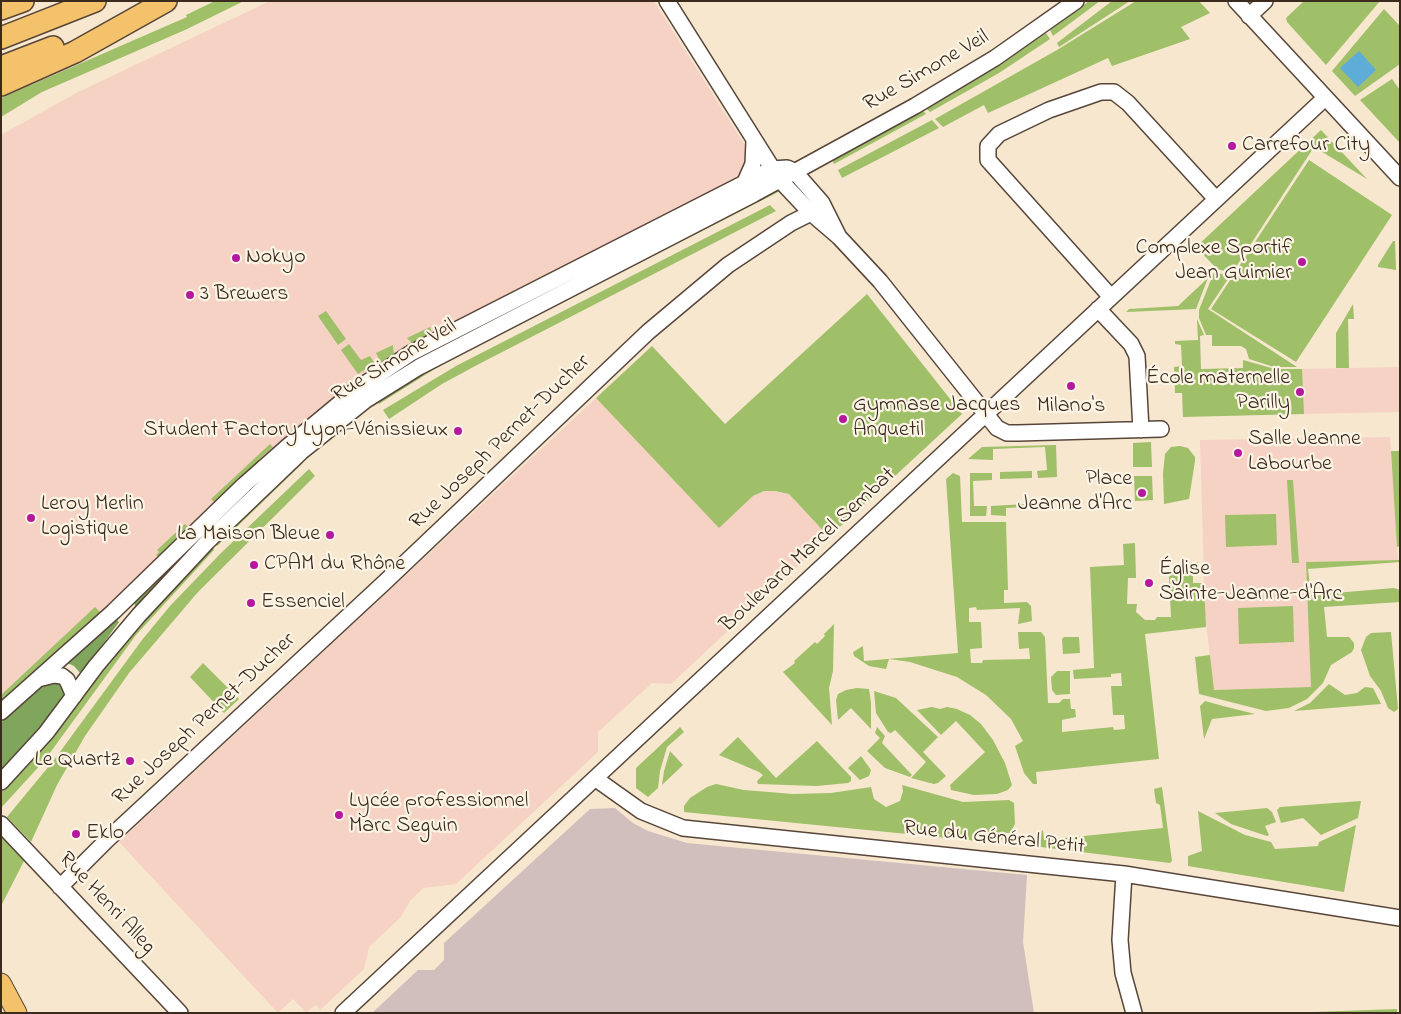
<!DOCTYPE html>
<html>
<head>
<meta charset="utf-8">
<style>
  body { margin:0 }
  #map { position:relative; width:1401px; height:1014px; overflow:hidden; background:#f7e7cf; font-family:"Indie Flower",sans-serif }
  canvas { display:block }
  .frame { position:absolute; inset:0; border:2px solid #3b2a1e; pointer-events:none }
</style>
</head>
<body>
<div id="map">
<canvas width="1401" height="1014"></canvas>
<div class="frame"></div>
</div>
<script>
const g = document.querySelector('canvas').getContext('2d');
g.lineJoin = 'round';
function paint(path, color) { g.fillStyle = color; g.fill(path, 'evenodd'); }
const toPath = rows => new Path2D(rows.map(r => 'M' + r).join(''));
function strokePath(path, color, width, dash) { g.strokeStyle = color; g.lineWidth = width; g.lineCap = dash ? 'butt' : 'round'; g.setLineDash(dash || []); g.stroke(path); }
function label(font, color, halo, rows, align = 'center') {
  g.font = font + ' "Indie Flower",sans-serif'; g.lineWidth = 4.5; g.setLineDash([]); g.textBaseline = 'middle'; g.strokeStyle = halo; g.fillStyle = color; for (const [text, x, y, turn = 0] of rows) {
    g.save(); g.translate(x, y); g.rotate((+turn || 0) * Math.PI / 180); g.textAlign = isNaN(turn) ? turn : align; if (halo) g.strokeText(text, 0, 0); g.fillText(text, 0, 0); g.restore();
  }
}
const built = toPath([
  [270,1,654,1,760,169,422,343,1,707,1,135,76,93],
  [1400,367,1400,412,1200,416,1199,371],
  [596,398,719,527,753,496,764,491,775,491,789,494,829,537,671,684,652,683,598,732,598,752,456,884,423,888,410,901,400,918,369,947,364,969,320,1010,316,1005,306,1012,293,999,278,1013,119,842],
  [1390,437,1398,560,1306,562,1312,687,1214,690,1205,615,1200,440]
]);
const industrial = toPath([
  [615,808,633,823,648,831,687,843,1027,875,1023,942,1034,1013,372,1013,418,970,434,970,444,960,444,943,590,809]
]);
const green = toPath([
  [215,1,244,1,185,30,42,92,1,117,1,98,187,17,186,15],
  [1089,1,1100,1,1053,36,1050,30],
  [1112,1,1130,1,1059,47,1057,43],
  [1136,1,1199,1,1210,13,1181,27,1190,39,1112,66,1108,58,988,113,984,105,943,127,935,119,1057,50],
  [1304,1,1380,1,1326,65,1287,22,1286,18],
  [1384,9,1400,26,1400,64,1355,96,1332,71],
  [1046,33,1050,39,999,73,930,112,926,108],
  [1392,79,1400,90,1400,143,1360,100],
  [922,110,926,114,834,164,831,158],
  [932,120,939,128,842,178,838,170],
  [1321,130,1367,179,1314,147,1232,273,1217,269,1196,247],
  [1309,160,1392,215,1296,362,1211,309],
  [775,190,780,191,608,279,605,275],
  [770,205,776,211,477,365,442,384,389,419,383,410,456,366],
  [1393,241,1395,241,1396,270,1378,267,1378,265],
  [1214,272,1230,276,1208,309,1297,367,1274,367,1249,359,1246,349,1241,346,1212,346,1212,335,1206,335,1199,318,1199,310],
  [601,277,604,281,441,365,379,404,376,399],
  [1208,278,1196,309,1126,312,1129,309,1178,306],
  [867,294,962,414,829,537,789,494,775,491,764,491,753,496,719,528,596,398,652,346,725,424],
  [1353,304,1354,319,1348,319,1349,368,1336,368,1336,333],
  [326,311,346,339,338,345,318,316],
  [1197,319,1204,335,1200,336,1201,369,1243,368,1243,360,1275,369,1302,369,1304,414,1183,417,1182,393,1175,393,1174,367,1182,366,1181,345,1175,344,1175,341,1198,340],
  [430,327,434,337,413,344,407,338],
  [349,344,361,360,370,356,379,370,371,375,366,369,358,374,341,350],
  [393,345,394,357,383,367,376,353],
  [1151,442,1152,467,1133,467,1133,443],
  [270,444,273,447,258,460,262,464,218,506,211,499],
  [1056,445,1057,477,1038,478,1037,471,1047,470,1045,447,993,449,993,460,968,459,982,447],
  [1171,447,1180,446,1188,448,1195,457,1195,461,1189,499,1164,504,1163,474,1165,454],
  [1391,451,1400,451,1400,546,1397,547],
  [299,459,303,463,217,546,213,542],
  [309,469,315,476,198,592,129,673,85,736,57,785,31,842,7,817,54,760,142,640,170,606,220,554],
  [1032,471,1032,478,1000,479,1000,472],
  [953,473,960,476,962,522,1006,522,1008,590,1004,590,1004,603,1027,602,1031,606,1032,621,1018,624,1020,608,977,610,976,607,969,608,969,622,981,622,982,648,970,649,971,663,982,663,983,660,1030,659,1029,648,1019,649,1018,632,1041,632,1045,637,1048,703,1059,703,1063,699,1070,699,1071,709,1075,709,1076,717,1062,720,1062,732,1113,727,1114,730,1125,729,1124,715,1113,715,1111,686,1122,686,1121,673,1111,674,1111,677,1074,679,1073,670,1094,668,1090,567,1124,565,1123,544,1135,543,1136,578,1128,578,1127,604,1137,604,1136,612,1145,620,1155,620,1157,617,1171,617,1169,577,1180,563,1198,562,1198,574,1193,574,1193,583,1204,583,1206,627,1145,634,1159,759,1036,772,1037,784,1033,784,1024,773,1015,746,1023,741,1011,719,986,695,957,677,910,662,889,659,886,669,869,666,854,656,853,652,863,646,864,661,958,653,946,479],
  [970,473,992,473,992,480,973,481,974,506,987,506,986,516,970,516],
  [1134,476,1152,476,1153,500,1135,501],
  [1287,480,1293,480,1299,563,1292,563],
  [1026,504,1026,507,1006,508,1006,516,991,515,991,506],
  [1276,514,1277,545,1226,547,1225,515],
  [185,524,192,530,161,560,156,555,159,552,157,550],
  [210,545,214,550,136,635,44,761,1,808,1,791,51,739,110,659],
  [1400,560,1400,562,1308,569,1311,595,1394,588,1400,590,1400,602,1324,607,1327,637,1349,637,1354,643,1354,648,1352,652,1331,665,1323,683,1307,699,1289,708,1266,711,1199,694,1195,657,1210,655,1214,690,1311,687,1306,562],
  [1293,606,1294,642,1239,644,1238,608],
  [95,607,103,615,2,703,1,695],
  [834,624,833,671,829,688,832,725,783,672,795,663,794,661,815,642,817,644,825,636,824,634],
  [1391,632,1398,709,1394,712,1388,708,1381,691,1370,676,1361,650,1366,637,1371,633],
  [1064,637,1079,637,1080,653,1063,654,1062,639],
  [203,663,239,699,224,713,190,677],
  [1057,671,1070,671,1070,694,1056,695,1052,690,1051,677],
  [1329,684,1345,695,1357,693,1365,687,1373,688,1381,704,1294,711,1310,703],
  [857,688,869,689,871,703,871,729,851,708,838,720,836,700,838,694,846,690],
  [874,691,896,698,938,737,923,752,946,776,938,783,934,784,911,778,926,762,895,730,891,733,888,732,876,713],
  [1205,701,1223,706,1255,714,1212,719,1204,739,1200,706],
  [932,707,940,709,947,707,957,709,970,715,981,724,993,740,1005,763,1012,785,1008,790,997,794,974,795,951,790,950,785,985,752,956,721,941,735,917,710],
  [680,727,684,732,667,747,660,771,658,788,648,797,636,788,636,768],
  [877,727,885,736,882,743,912,775,910,777,885,768,867,751,880,738,875,733],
  [738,737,776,778,817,741,851,777,851,781,848,783,816,786,758,784,757,781,763,775,759,772,719,755],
  [670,751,683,765,662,785,664,771],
  [861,756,871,770,869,776,860,780,848,768],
  [716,784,744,790,793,794,831,793,871,787,874,799,886,807,900,801,903,791,902,785,963,802,1009,800,1014,803,1015,824,1010,833,1006,833,999,843,684,812,684,806,690,798,707,787],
  [1162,787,1172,861,1170,863,1033,846,1034,838,1043,830,1044,840,1163,828,1160,805,1156,803,1154,789],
  [1361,801,1358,818,1321,835,1303,818,1281,823,1277,810,1280,807],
  [1267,808,1272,812,1276,822,1265,826,1269,835,1267,836,1231,824,1215,813],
  [1198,811,1245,835,1271,842,1275,849,1318,846,1319,842,1356,825,1344,892,1188,866,1188,856,1202,851],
  [1,833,25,859,1,906],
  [1397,1009,1397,1013,1312,1013,1313,1012]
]);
const forest = toPath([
  [197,535,203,541,136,609,134,602],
  [113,616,119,622,81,674,74,666,63,661],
  [60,680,66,694,47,722,1,771,1,726,4,715,43,684]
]);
const water = toPath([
  [1359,51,1376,70,1358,87,1340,68]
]);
const minor = toPath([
  [667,1,779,179,811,213,839,237,880,281,997,428,1007,433,1018,433,1161,429],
  [1236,1,1400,178],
  [1249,16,1265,1],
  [745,182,753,164,754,141],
  [1111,297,988,160,988,146,999,134,1049,110,1101,92,1114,92,1128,103,1216,199],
  [1098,309,1131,344,1137,356,1141,430],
  [38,679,54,675,62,676,67,680,74,696],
  [1,712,113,612,244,485,287,447,357,389,411,353,772,169,787,168,794,171,822,203,839,237],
  [596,779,641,811,683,828,1124,874,1400,918],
  [1,782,46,733,96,666,139,615,208,541,301,452,366,400,419,367,754,194,915,106,995,58,1076,1],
  [1,824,180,1013],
  [1124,874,1120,940,1123,973,1134,1013],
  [60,887,108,839,386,581,648,332,728,265,791,223,811,213],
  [343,1013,1325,98]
]);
const major = toPath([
  [1,983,17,1013]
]);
const highway = toPath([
  [1,9,23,1],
  [1,38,95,1],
  [1,67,53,47],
  [1,85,75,52,166,1]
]);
const markers = [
  [1232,146,5,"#b5179e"],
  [236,258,5,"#b5179e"],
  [1302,262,5,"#b5179e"],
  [190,295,5,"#b5179e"],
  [1071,386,5,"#b5179e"],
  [1300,392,5,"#b5179e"],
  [843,419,5,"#b5179e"],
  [458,431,5,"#b5179e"],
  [1238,453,5,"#b5179e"],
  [1142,493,5,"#b5179e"],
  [31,518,5,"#b5179e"],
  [330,535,5,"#b5179e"],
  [254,565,5,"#b5179e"],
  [1149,583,5,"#b5179e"],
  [251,603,5,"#b5179e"],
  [130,761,5,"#b5179e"],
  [339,815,5,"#b5179e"],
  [76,834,5,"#b5179e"]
];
const streetNames = [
  ["Rue Simone Veil",927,72,-30],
  ["Rue Simone Veil",395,362,-31],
  ["Rue Joseph Pernet-Ducher",501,443,-44],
  ["Boulevard Marcel Sembat",809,551,-43],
  ["Rue Joseph Pernet-Ducher",205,720,-43],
  ["Rue du Général Petit",994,839,6],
  ["Rue Henri Alleg",106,904,47]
];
const poiNames = [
  ["Carrefour City",1242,146],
  ["Complexe Sportif",1292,249,"right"],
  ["Jean Guimier",1292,274,"right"],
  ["Nokyo",246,258],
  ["3 Brewers",200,295],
  ["École maternelle",1290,379,"right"],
  ["Parilly",1290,404,"right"],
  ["Gymnase Jacques",853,406],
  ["Anquetil",853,431],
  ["Milano's",1071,407,"center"],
  ["Student Factory Lyon-Vénissieux",448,431,"right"],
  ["Salle Jeanne",1248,440],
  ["Labourbe",1248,465],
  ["Place",1132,480,"right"],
  ["Jeanne d'Arc",1132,505,"right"],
  ["Leroy Merlin",41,505],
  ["Logistique",41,530],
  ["La Maison Bleue",320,535,"right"],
  ["CPAM du Rhône",264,565],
  ["Église",1159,570],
  ["Sainte-Jeanne-d'Arc",1159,595],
  ["Essenciel",261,603],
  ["Le Quartz",120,761,"right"],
  ["Lycée professionnel",349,802],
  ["Marc Seguin",349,827],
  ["Eklo",86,834]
];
paint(built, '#f6d2c4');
paint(industrial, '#d1bfbe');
paint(green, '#9fbf68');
paint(forest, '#7fa65c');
paint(water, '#5eacd8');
strokePath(minor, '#574639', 18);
strokePath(major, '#574639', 21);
strokePath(highway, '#574639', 24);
strokePath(minor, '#fff', 15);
strokePath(major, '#f4c26a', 19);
strokePath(highway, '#f4c26a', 21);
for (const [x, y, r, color] of markers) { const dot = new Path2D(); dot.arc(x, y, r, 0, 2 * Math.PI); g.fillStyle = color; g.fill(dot); strokePath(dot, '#fcf5e5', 2); }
label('22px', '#3b2a1e', '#fcf5e5', streetNames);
label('22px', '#3b2a1e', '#fcf5e5', poiNames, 'left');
</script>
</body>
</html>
